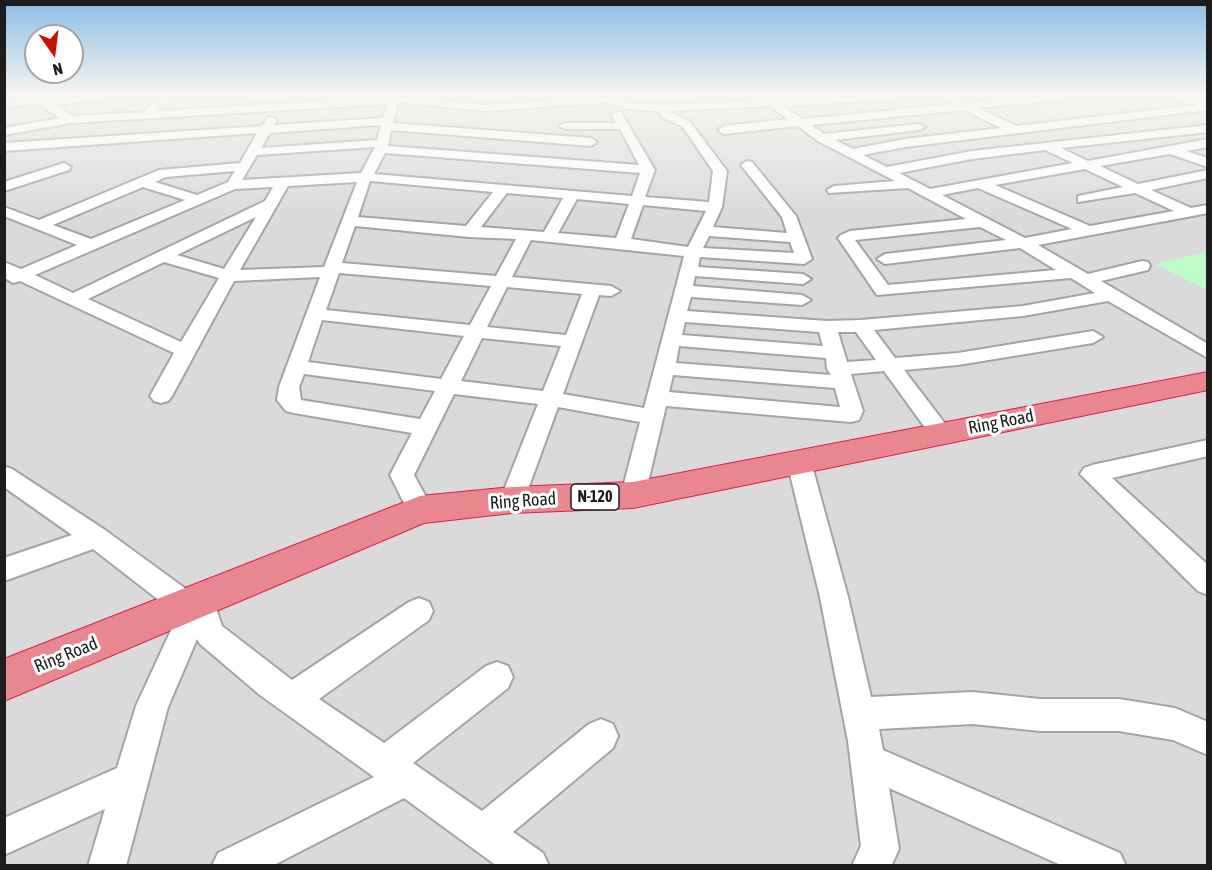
<!DOCTYPE html>
<html>
<head>
<meta charset="utf-8">
<style>
  body { margin:0 }
  #map { position:relative; width:1212px; height:870px; overflow:hidden; background:#efece2; font-family:"Asap Condensed",sans-serif }
  canvas { display:block }
  .frame { position:absolute; inset:0; border:6px solid #1d1d1d; pointer-events:none }
  .north { position:absolute; left:24px; top:24px; width:60px; height:60px; box-sizing:border-box; background:#fff; border:2px solid #a5a5a5; border-radius:50%; rotate:166deg; font-size:16px; font-weight:700; line-height:24px; text-align:center; color:#1d1d1d }
  .north::after { content:''; display:block; margin:auto; width:21px; height:27px; background:#ca1100; clip-path:polygon(50% 0,100% 100%,50% 72%,0 100%) }
</style>
</head>
<body>
<div id="map">
<canvas width="1212" height="870"></canvas>
<div class="frame"></div>
<div class="north">N</div>
</div>
<script>
const g = document.querySelector('canvas').getContext('2d');
g.lineJoin = 'round';
function paint(path, color) { g.fillStyle = color; g.fill(path, 'evenodd'); }
const toPath = rows => new Path2D(rows.map(r => 'M' + r).join(''));
function strokePath(path, color, width, dash) { g.strokeStyle = color; g.lineWidth = width; g.lineCap = dash ? 'butt' : 'round'; g.setLineDash(dash || []); g.stroke(path); }
function label(font, color, halo, rows, align = 'center') {
  g.font = font + ' "Asap Condensed",sans-serif'; g.lineWidth = 6; g.setLineDash([]); g.textBaseline = 'middle'; g.strokeStyle = halo; g.fillStyle = color; for (const [text, x, y, turn = 0] of rows) {
    g.save(); g.translate(x, y); g.rotate((+turn || 0) * Math.PI / 180); g.textAlign = isNaN(turn) ? turn : align; if (halo) g.strokeText(text, 0, 0); g.fillText(text, 0, 0); g.restore();
  }
}
const residential = toPath([
  [5,95,1207,95,1207,865,5,865]
]);
const park = toPath([
  [1207,252,1207,290,1155,264]
]);
const minor = toPath([
  [24,95,36,95,44,100,89,95,121,95,116,98,54,105,73,116,144,112,161,95,172,95,157,111,388,97,389,95,486,105,599,97,598,95,611,95,629,103,660,105,861,95,920,95,915,98,783,106,803,119,953,104,937,95,950,95,967,103,1050,95,1085,95,1080,98,978,108,1016,126,1196,105,1160,95,1178,95,1208,101,1208,110,905,147,863,155,887,167,972,151,1208,125,1208,132,1061,148,1088,161,1208,139,1208,147,1186,151,1208,158,1208,167,1170,154,1100,166,1138,184,1208,170,1208,178,1151,190,1191,208,1208,205,1208,213,1038,245,1088,274,1142,261,1148,262,1150,266,1148,270,1101,281,1208,344,1208,358,1108,301,1023,316,874,330,895,358,958,353,1093,331,1103,337,1093,343,958,365,904,370,953,434,950,440,942,442,934,440,884,371,851,374,863,411,859,420,851,422,666,406,645,495,642,502,633,504,624,502,621,495,640,422,558,407,524,500,521,507,512,509,503,507,500,500,538,404,454,394,414,475,433,510,429,517,420,520,411,517,390,475,412,433,294,413,286,411,277,400,279,387,320,277,234,281,172,396,168,401,161,403,154,401,150,396,174,353,20,281,13,283,5,278,7,275,4,274,4,262,21,269,77,245,4,216,4,207,39,220,159,170,240,163,257,133,4,151,4,143,262,126,267,118,271,117,277,120,274,125,383,118,387,104,71,123,4,135,4,128,60,118,36,103,4,108,4,102,27,98,24,95],
  [398,102,486,111,610,102,627,109,657,111,663,118,682,126,713,171,709,202,645,197,655,170,621,112,611,114,616,123,565,123,559,126,565,129,620,129,639,165,388,146,391,130,591,146,597,142,591,138,393,123,398,102],
  [770,106,788,119,724,126,718,130,724,134,798,126,818,141,895,181,834,186,827,190,829,193,908,188,966,219,850,231,841,235,838,238,877,295,1071,278,1095,293,1023,306,861,320,827,321,687,311,691,297,802,305,811,300,802,295,693,286,695,276,803,284,811,279,803,274,698,267,700,257,804,264,812,259,796,216,752,162,747,161,741,165,782,217,787,233,713,227,722,207,727,171,690,122,669,111,770,106],
  [964,110,1001,128,905,139,853,149,835,140,919,130,925,127,919,124,824,134,811,125,964,110],
  [381,125,377,140,261,148,270,133,381,125],
  [375,147,361,173,242,180,257,155,375,147],
  [1045,150,1073,163,930,189,899,173,972,159,1045,150],
  [385,153,640,173,632,196,374,174,385,153],
  [1085,169,1123,187,1078,196,1078,202,1135,193,1174,211,1090,226,995,185,1085,169],
  [235,171,228,182,197,195,155,182,166,177,235,171],
  [370,181,493,192,466,226,358,217,370,181],
  [357,182,324,267,240,270,288,186,357,182],
  [143,187,185,200,91,239,53,225,143,187],
  [273,187,265,201,73,293,35,275,235,189,273,187],
  [978,188,1072,229,1025,238,942,195,978,188],
  [507,193,563,198,544,232,481,227,507,193],
  [577,199,629,204,616,238,558,233,577,199],
  [643,205,706,211,688,247,631,239,643,205],
  [256,217,224,269,177,255,256,217],
  [355,226,469,237,516,239,496,276,342,263,355,226],
  [980,227,1006,240,885,254,877,259,885,264,1020,248,1056,270,888,285,855,240,980,227],
  [709,236,790,242,794,253,703,248,709,236],
  [531,240,684,256,644,408,563,394,599,295,611,296,620,291,611,286,512,277,531,240],
  [164,262,219,278,181,342,88,299,164,262],
  [339,273,491,286,470,325,326,310,339,273],
  [507,287,582,294,566,335,487,327,507,287],
  [322,320,464,336,441,379,308,362,322,320],
  [685,322,819,332,823,346,682,335,685,322],
  [838,332,856,332,876,360,847,362,838,332],
  [482,338,561,346,543,391,461,381,482,338],
  [679,346,826,358,827,369,831,375,676,363,679,346],
  [304,374,435,391,420,419,301,400,299,387,304,374],
  [673,375,835,388,840,407,669,392,673,375],
  [64,163,71,167,69,170,4,191,4,182,64,163],
  [1208,440,1208,456,1112,478,1208,565,1208,595,1198,591,1080,474,1084,468,1092,465,1208,440],
  [799,454,807,456,811,462,848,597,871,697,973,692,1040,699,1119,699,1175,708,1208,722,1208,755,1173,740,1119,731,1040,731,973,724,879,729,883,750,1120,853,1126,866,1063,866,889,788,899,849,893,862,891,866,852,866,861,846,848,741,820,597,787,462,791,456,799,454],
  [4,466,12,469,105,530,190,592,200,588,210,591,222,626,292,680,409,602,419,598,429,602,433,611,429,620,319,699,384,743,486,666,497,662,508,666,513,677,508,688,413,763,482,811,589,724,601,719,613,724,618,736,613,748,513,832,543,853,549,866,497,866,404,798,272,866,212,866,218,853,374,777,260,695,200,644,197,639,168,707,126,866,88,866,105,809,4,855,4,818,117,768,136,706,178,615,93,549,4,581,4,558,72,535,4,487,4,466]
]);
const highway = toPath([
  [1208,372,1208,390,633,508,512,513,424,523,4,701,4,659,420,496,512,487,633,482,1208,372]
]);
const shields = [
  [595,497,48]
];
const shieldNames = [
  ["N-120",595,497]
];
const streetNames = [
  ["Ring Road",1001,422,-11],
  ["Ring Road",523,501,-4],
  ["Ring Road",66,655,-22]
];
paint(residential, '#dbdada');
paint(park, '#bdfbc7');
strokePath(minor, '#a4a4a4', 4);
strokePath(highway, '#de1e4f', 2);
paint(minor, '#fff');
paint(highway, '#e98791');
const sky = g.createLinearGradient(0, 0, 0, 217);
sky.addColorStop(0, '#8bbde4');
sky.addColorStop(0.44, '#f8f6f2');
sky.addColorStop(1, '#f8f6f200');
g.fillStyle = sky;
g.fillRect(0, 0, 1212, 217);
for (const [x, y, w] of shields) { const box = new Path2D(); box.roundRect(x - w / 2, y - 13, w, 26, 4.5); g.fillStyle = '#fff'; g.fill(box); strokePath(box, '#1d1d1d', 1.5); }
label('bold 16px', '#1d1d1d', null, shieldNames);
label('18px', '#1d1d1d', '#fff', streetNames);
</script>
</body>
</html>
